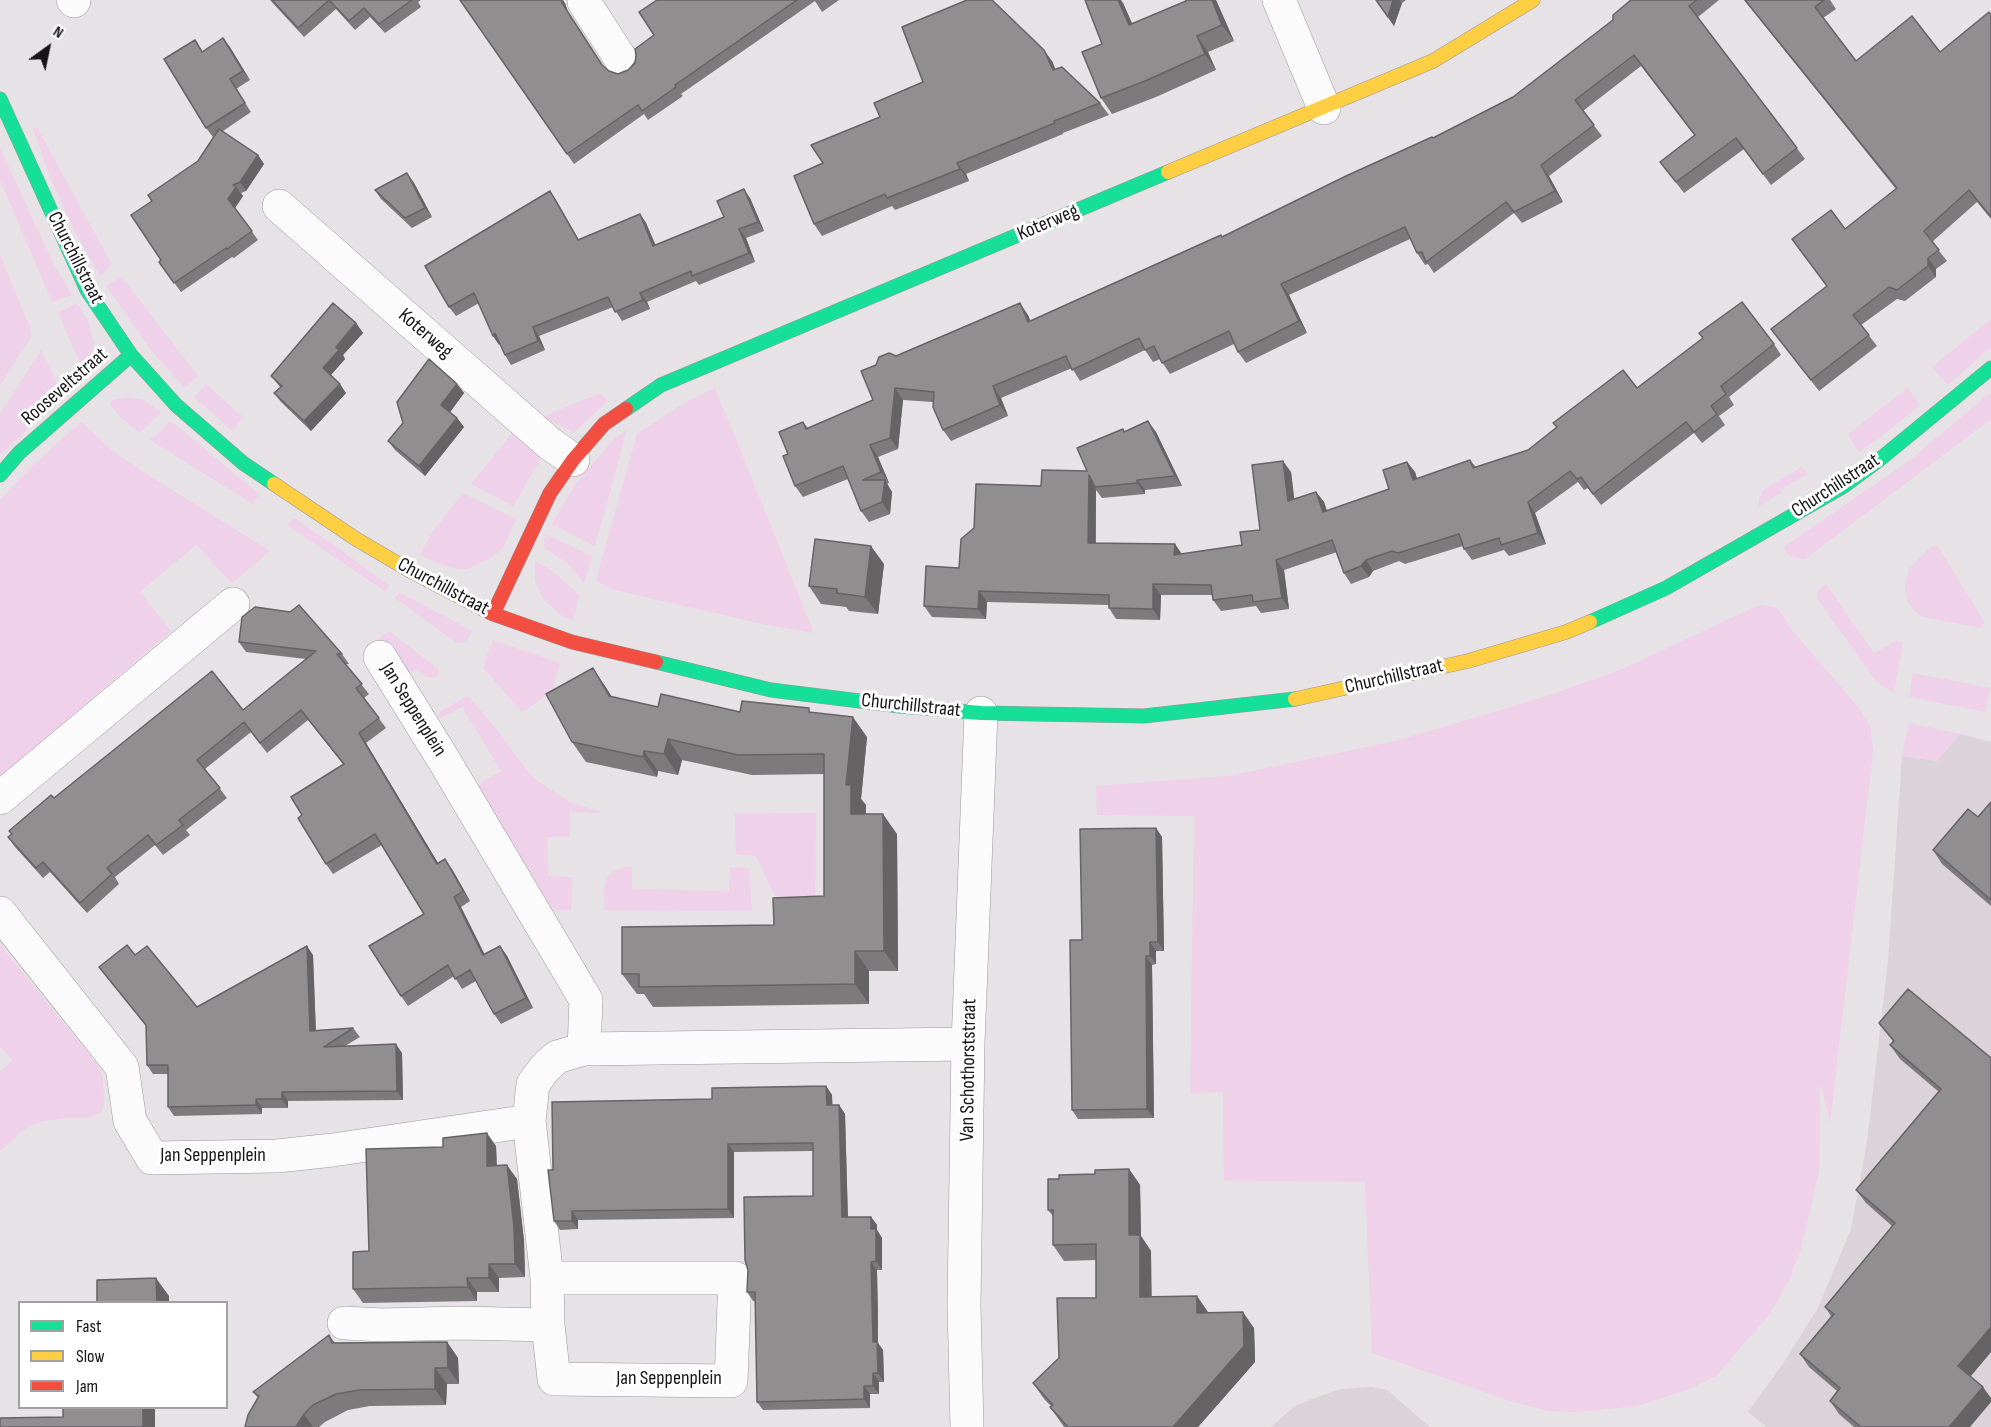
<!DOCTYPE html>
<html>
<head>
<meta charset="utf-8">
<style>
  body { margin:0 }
  #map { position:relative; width:1991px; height:1427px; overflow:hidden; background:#e7e2e5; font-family:"Sofia Sans Condensed",sans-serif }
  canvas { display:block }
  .legend { position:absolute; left:18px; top:1301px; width:210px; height:108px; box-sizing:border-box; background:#fff; border:2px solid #a2a1a2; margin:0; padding:8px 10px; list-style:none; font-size:18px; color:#171416 }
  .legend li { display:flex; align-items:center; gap:12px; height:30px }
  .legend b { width:30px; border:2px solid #a2a1a2 }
  .north { position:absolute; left:18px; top:18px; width:60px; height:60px; -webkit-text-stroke:4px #fff; paint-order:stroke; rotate:33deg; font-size:16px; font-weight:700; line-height:24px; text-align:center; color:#171416 }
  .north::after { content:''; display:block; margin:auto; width:21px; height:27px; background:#171416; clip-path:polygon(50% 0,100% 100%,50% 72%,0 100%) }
</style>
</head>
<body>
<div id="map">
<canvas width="1991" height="1427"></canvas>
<ul class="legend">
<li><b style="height:8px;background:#16e098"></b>Fast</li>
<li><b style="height:8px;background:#ffcf43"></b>Slow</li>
<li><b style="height:8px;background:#f24e42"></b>Jam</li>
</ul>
<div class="north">N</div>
</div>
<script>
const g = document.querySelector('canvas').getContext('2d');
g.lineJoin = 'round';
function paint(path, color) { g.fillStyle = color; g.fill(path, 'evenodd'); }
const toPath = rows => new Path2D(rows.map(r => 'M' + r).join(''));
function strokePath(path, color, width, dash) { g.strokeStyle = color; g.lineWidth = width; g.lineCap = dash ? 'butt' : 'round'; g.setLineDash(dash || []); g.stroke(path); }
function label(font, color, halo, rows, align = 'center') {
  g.font = font + ' "Sofia Sans Condensed",sans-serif'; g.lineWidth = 6; g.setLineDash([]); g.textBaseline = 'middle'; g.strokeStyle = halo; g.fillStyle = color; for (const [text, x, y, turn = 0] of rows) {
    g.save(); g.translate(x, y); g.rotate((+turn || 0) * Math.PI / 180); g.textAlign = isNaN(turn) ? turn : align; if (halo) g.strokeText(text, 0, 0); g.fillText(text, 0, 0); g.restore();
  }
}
const built = toPath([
  [1960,734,1991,742,1991,1427,1766,1427,1748,1412,1784,1362,1818,1308,1851,1229,1867,1142,1888,961,1902,756,1937,761],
  [1372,1387,1387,1390,1430,1427,1271,1427,1295,1406,1312,1399,1341,1389]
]);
const green = toPath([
  [37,127,112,265,100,276,74,230,50,177,33,129],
  [0,148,54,265,72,295,52,302,0,180],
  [0,255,30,327,31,337,0,386],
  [121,276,198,376,185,388,154,354,106,286],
  [77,303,88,321,94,343,91,364,86,369,82,367,58,313],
  [1991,319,1991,347,1948,385,1932,367],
  [41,350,63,396,0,455,0,414],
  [206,384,243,417,232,431,194,397],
  [715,388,814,633,767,625,610,589,596,580,637,434,684,403],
  [1908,388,1920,405,1886,433,1859,452,1848,434],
  [1991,392,1991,419,1805,559,1799,559,1786,553,1784,547,1910,460],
  [600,393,608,401,574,432,542,417],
  [128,397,143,400,161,412,140,433,122,419,110,405,112,400],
  [171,421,259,494,253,504,150,440],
  [81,422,113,451,142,471,270,551,232,583,196,545,140,592,171,631,0,777,0,500,33,465],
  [516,428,545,452,513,506,471,484],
  [627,430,595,546,552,524,577,482,612,441],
  [1802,467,1808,474,1781,489,1781,493,1759,506,1759,500,1763,490],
  [463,493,516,519,503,548,491,558,467,569,457,569,445,566,420,555,431,534],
  [294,518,334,545,389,586,386,592,287,525],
  [546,534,592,556,584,583,566,562,545,549,544,540],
  [1935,545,1939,548,1984,622,1982,628,1922,617,1913,610,1908,602,1905,589,1906,578,1910,568,1928,549],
  [535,561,551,570,580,595,573,620,562,616,544,600,535,580],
  [1826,584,1874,653,1897,640,1903,643,1894,692,1880,685,1872,676,1817,598,1818,591],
  [399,592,472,631,469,637,464,642,457,643,395,598],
  [1759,605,1776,607,1780,611,1790,628,1860,709,1870,726,1873,751,1830,1123,1820,1083,1819,1172,1801,1249,1788,1282,1769,1315,1716,1376,1687,1390,1638,1406,1576,1412,1548,1411,1510,1401,1372,1353,1365,1182,1224,1181,1223,1092,1190,1094,1194,816,1097,815,1096,786,1229,776,1399,740,1544,697,1620,670],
  [389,631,437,668,439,671,438,675,435,678,426,677,416,669,407,675,384,650,378,639],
  [493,640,560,663,552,692,522,712,484,669,485,660],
  [1913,673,1990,688,1985,712,1909,697],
  [468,696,490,721,533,778,570,802,603,813,570,812,570,837,547,837,548,876,572,877,571,910,547,910,476,786,501,771,462,707,439,719,438,715,441,711],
  [1909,723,1960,734,1937,761,1902,756],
  [816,813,815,910,783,913,756,856,736,854,735,814],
  [625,866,632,867,632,889,729,891,730,867,749,868,752,911,605,910,604,886,607,879,611,873],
  [0,945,97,1064,103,1078,104,1105,101,1113,88,1118,64,1118,40,1122,25,1129,0,1151,0,1072,12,1060,0,1046]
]);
const street = toPath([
  [73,0,74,1],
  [1279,0,1324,108],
  [584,2,624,64],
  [279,206,549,443,573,460],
  [380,657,445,762,586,1000,584,1049],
  [0,798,233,604],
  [0,913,122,1067,130,1121,152,1158,277,1156,333,1150,529,1121,533,1084,545,1068,557,1057,584,1049,968,1044],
  [529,1121,547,1278,735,1278,731,1381,554,1379,548,1325,547,1278],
  [344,1323,382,1325,461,1323,548,1325],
  [967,1427,964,1305,968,1044,981,713]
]);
const fast = toPath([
  [0,99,87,290,131,355,176,405,243,463,274,484],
  [626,409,661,385,1168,172],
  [0,475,19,453,131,355],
  [1590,622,1666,588,1844,486,1879,460,1991,368],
  [656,662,771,690,900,706,981,713,1144,716,1295,699]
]);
const slow = toPath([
  [1168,172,1433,61,1533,0],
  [274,484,356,539,407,569,481,608],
  [1295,699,1468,661,1566,632,1590,622]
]);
const jam = toPath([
  [481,608,493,614,572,642,656,662],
  [493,614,550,493,573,460,604,424,626,409]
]);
const wall = toPath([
  [270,0,421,0,418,2,421,7,385,33,370,17,355,30,336,9,304,37],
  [460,0,565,3,568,12,603,66,609,71,618,74,628,70,654,35,657,0,839,0,822,12,815,1,681,94,683,96,648,120,644,114,574,164],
  [1216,0,1234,41,1208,52,1216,70,1156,97,1112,114,1101,98,1102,44,1123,3,1132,24],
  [1376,0,1406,0,1402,3,1394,26],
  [1631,0,1719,0,1698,17,1805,159,1771,185,1744,149,1684,193,1660,162,1694,135,1641,66,1583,111,1602,136,1549,176,1563,202,1522,223,1514,213,1434,273,1428,264,1425,265,1417,253,1410,239,1289,295,1307,333,1246,363,1238,352,1234,344,1170,374,1160,359,1153,362,1145,350,1080,381,1072,368,1001,398,1008,416,951,441,943,430,933,402,903,400,898,449,878,457,889,483,887,484,892,492,890,514,869,522,861,511,848,479,803,497,795,486,788,454,803,422,808,428,873,400,896,356,1028,315,1030,321,1222,237,1433,138,1513,97,1613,20],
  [1744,0,1830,0,1836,9,1823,18,1856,61,1940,52,1991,15,1991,219,1977,202,1932,242,1947,261,1936,269,1936,277,1905,301,1897,299,1861,325,1877,346,1819,391,1771,329,1827,286,1792,239,1845,229,1896,189],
  [223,38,250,80,236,89,251,112,223,131,258,155,264,164,246,191,241,193,243,196,235,208,258,240,234,258,232,257,181,292,159,262,161,260,152,201,198,161,214,136,213,137,206,128,203,51],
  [1052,61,1055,69,1100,103,1109,115,1063,133,1063,134,966,174,969,181,895,210,892,206,822,236,814,224,823,163,923,82],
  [407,173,414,183,432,217,412,228,381,199,375,190],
  [750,198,764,231,746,238,755,262,699,285,696,281,647,302,650,309,622,321,613,307,539,336,545,350,511,365,505,355,500,344,493,336,479,303,456,316,449,307,556,200,579,240,640,214,646,223,655,245,724,217],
  [356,323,363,333,343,355,345,359,331,375,346,393,311,431,281,402,274,393,280,387,271,376],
  [1774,344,1781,355,1729,397,1734,405,1719,416,1725,425,1702,443,1694,433,1601,505,1588,488,1584,490,1578,482,1535,513,1546,544,1509,556,1504,550,1472,560,1464,549,1463,546,1405,564,1399,561,1373,571,1369,577,1351,584,1344,573,1337,552,1284,570,1289,609,1261,613,1256,606,1221,611,1213,600,1213,595,1161,595,1160,620,1116,619,1109,608,1109,605,987,602,986,619,932,617,924,606,959,568,1041,486,1087,471,1125,432,1156,432,1182,486,1145,490,1145,494,1102,498,1096,490,1096,543,1175,544,1182,554,1242,545,1260,530,1291,472,1294,499,1316,492,1324,502,1327,511,1389,489,1407,462,1415,472,1417,479,1470,460,1476,467,1528,450,1637,388],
  [457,384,464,393,450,412,457,418,464,427,425,476,395,450,388,441],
  [884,564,878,614,849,611,846,607,821,604,809,586],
  [239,642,342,654,349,664,345,664,369,694,364,698,386,728,366,743,438,863,452,869,470,901,461,907,484,954,500,946,507,956,533,1008,501,1024,494,1014,476,981,462,989,454,976,408,1006,401,996,424,914,382,845,333,874,326,864,343,764,308,720,267,753,251,732,205,769,227,798,186,830,190,835,163,855,155,845,115,877,119,884,87,913,50,872,43,878,15,847,8,837,54,798,243,710,306,659,246,652],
  [593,668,612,697,658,707,740,712,812,713,867,737,861,799,866,805,866,814,897,834,898,971,869,971,869,1004,653,1007,644,994,637,994,622,974,774,925,824,896,824,774,752,775,682,760,678,775,658,771,657,777,586,762,572,742],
  [1991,802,1991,906,1942,864,1933,850,1978,817],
  [1156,828,1162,837,1164,951,1156,951,1156,964,1152,965,1154,1118,1078,1119,1072,1110,1082,940],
  [135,955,197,1007,313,955,316,1031,353,1028,360,1037,345,1046,402,1053,403,1100,288,1101,288,1108,262,1108,262,1114,174,1116,168,1107,168,1074,153,1074,147,1065,146,1026,99,967],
  [1879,1023,1991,1058,1991,1352,1971,1376,1970,1427,1854,1427,1839,1414,1830,1401,1837,1391,1809,1367,1800,1354,1831,1316,1825,1307,1892,1226,1866,1203,1856,1190,1939,1092,1900,1059,1890,1045,1893,1041],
  [826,1086,832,1095,832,1105,839,1105,845,1114,848,1217,871,1217,877,1225,877,1230,882,1238,882,1270,877,1270,878,1309,878,1343,883,1350,884,1382,879,1382,879,1394,870,1394,870,1408,763,1410,757,1402,756,1301,753,1301,747,1292,813,1196,813,1151,734,1152,734,1218,578,1220,578,1229,560,1230,554,1221,553,1170,712,1099],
  [496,1146,497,1166,517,1179,524,1241,525,1277,499,1278,499,1292,477,1292,477,1301,363,1303,353,1289,369,1251],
  [1129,1169,1140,1185,1141,1236,1151,1251,1151,1297,1208,1312,1208,1313,1254,1328,1255,1362,1198,1427,1064,1427,1050,1407,1051,1406,1044,1399,1033,1383,1059,1358,1096,1298,1096,1260,1064,1261,1053,1245,1053,1216,1048,1210,1059,1179],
  [329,1335,335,1343,447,1342,458,1358,459,1384,447,1384,446,1405,370,1406,348,1410,325,1422,319,1427,245,1427,258,1398,253,1392]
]);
const shadedWall = toPath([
  [561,0,563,0,565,3,568,12],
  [1118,0,1121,0,1123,3,1140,41,1129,25],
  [1212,0,1216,0,1234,41,1222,25],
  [1393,0,1399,0,1402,3,1394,26,1388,17],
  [1197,36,1208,52,1216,70,1205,54],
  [223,38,230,47,250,80,243,71],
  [1044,50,1052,61,1061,82,1053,70],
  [258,155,264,164,246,191,240,182],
  [957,163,966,174,969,181,960,169],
  [1541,165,1549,176,1563,202,1555,191],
  [407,173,414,183,432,217,425,208],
  [236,187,243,196,235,208,228,199],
  [744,189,750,198,764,231,758,222],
  [550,191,556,200,584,249,578,240],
  [640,214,646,223,660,255,653,246],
  [739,229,746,238,755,262,749,253],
  [1928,258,1936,269,1936,277,1928,266],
  [1281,284,1289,295,1307,333,1299,321],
  [640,293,647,302,650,309,643,300],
  [1020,303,1028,315,1036,333,1028,322],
  [356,323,363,333,343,355,345,359,329,377,323,368,336,347],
  [533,327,539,336,545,350,538,341],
  [495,333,501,342,499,345,493,336],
  [340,384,346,393,311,431,304,421],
  [457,384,464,393,448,415,441,405],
  [993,386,1001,398,1008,416,1000,405],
  [895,388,903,400,898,449,890,438],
  [457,418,464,427,425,476,419,466],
  [1148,421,1156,432,1182,486,1175,476],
  [870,445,878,457,889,483,881,472],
  [1283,461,1291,472,1296,512,1288,501],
  [1407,462,1415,472,1421,491,1413,480],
  [1089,475,1096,490,1095,554,1088,543],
  [885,480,892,492,890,514,882,502],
  [1137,480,1145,490,1145,494,1137,483],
  [1316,492,1324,502,1331,523,1323,512],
  [1528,502,1535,513,1546,544,1538,533],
  [1175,544,1182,555,1174,555],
  [871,546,884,564,878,614,865,597],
  [1276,560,1284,570,1289,609,1282,598],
  [1366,560,1373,571,1369,577,1361,566],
  [1153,584,1161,595,1160,620,1153,609],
  [979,591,987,602,986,619,978,609],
  [593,668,607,689,623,716,609,696],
  [853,717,867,737,861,799,866,805,865,835,851,814,846,785],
  [359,733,366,743,444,873,437,864],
  [668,739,682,760,678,775,664,754],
  [644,751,658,771,657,777,643,757],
  [883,814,897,834,898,971,884,951],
  [1156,828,1162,837,1164,951,1158,942],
  [445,859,452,869,470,901,463,891],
  [454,897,461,907,490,965,483,955],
  [1150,942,1156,951,1156,964,1150,956],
  [307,946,313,955,316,1040,310,1031],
  [500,946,507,956,533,1008,526,998],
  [855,951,869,971,869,1004,855,984],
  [1146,956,1152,965,1154,1118,1147,1109],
  [396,1044,402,1053,403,1100,397,1091],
  [826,1086,832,1095,833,1114,827,1105],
  [282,1092,288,1101,288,1108,282,1099],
  [256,1099,262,1108,262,1114,256,1105],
  [839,1105,845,1114,848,1225,842,1217],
  [487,1133,496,1146,497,1180,487,1166],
  [728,1144,734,1152,734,1218,728,1209],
  [507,1165,517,1179,524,1241,525,1277,515,1264],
  [1129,1169,1140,1185,1141,1236,1151,1251,1152,1313,1140,1297,1129,1235],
  [572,1211,578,1220,578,1229,572,1221],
  [871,1217,877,1225,877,1230,882,1238,882,1270,876,1261,871,1229],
  [871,1262,877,1270,878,1343,883,1350,884,1382,878,1373,873,1342],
  [489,1264,499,1278,499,1292,489,1278],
  [156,1278,169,1296,169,1302,157,1302],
  [467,1278,477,1292,477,1301,468,1287],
  [1197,1296,1208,1312,1208,1329,1197,1313],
  [1243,1312,1254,1328,1255,1362,1198,1427,1173,1427],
  [1991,1327,1991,1352,1968,1379,1958,1366],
  [447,1342,458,1358,459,1384,448,1368],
  [435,1368,447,1384,446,1405,435,1389],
  [873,1373,879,1382,879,1394,873,1386],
  [864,1386,870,1394,870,1408,864,1399],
  [1983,1387,1991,1398,1991,1402,1970,1427,1949,1427],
  [143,1407,155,1407,155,1427,143,1427],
  [304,1414,313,1427,296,1427]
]);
const building = toPath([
  [272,0,329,0,298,28,272,0],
  [329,0,412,0,379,24,364,8,349,21,329,0],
  [460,0,561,0,562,3,602,65,609,71,618,74,628,70,635,63,636,55,635,49,654,35,639,12,657,0,797,0,675,85,676,87,642,111,638,105,567,154,460,0],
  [967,0,992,0,1044,50,1053,70,1062,67,1100,103,1054,121,1055,123,957,163,960,169,887,198,885,194,814,224,794,176,823,163,811,145,880,117,874,103,923,82,902,27,967,0],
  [1085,0,1118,0,1129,25,1186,1,1186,0,1212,0,1222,25,1197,36,1205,54,1145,81,1101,98,1082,52,1102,44,1085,0],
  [1376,0,1393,0,1388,17,1376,0],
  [1631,0,1697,0,1689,6,1797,148,1763,174,1736,138,1676,182,1660,162,1695,135,1634,55,1575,100,1594,125,1541,165,1555,191,1514,212,1506,202,1426,262,1422,252,1417,253,1405,227,1281,284,1299,321,1238,352,1229,331,1162,363,1154,346,1145,350,1139,338,1072,370,1066,356,993,386,1000,405,943,430,933,407,934,392,895,388,890,438,870,445,881,472,863,480,885,480,882,502,861,511,843,466,795,486,783,456,788,454,779,432,803,422,806,429,873,400,861,371,876,365,879,357,889,353,896,356,1020,303,1028,322,1221,235,1222,237,1346,176,1432,137,1433,138,1513,97,1613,20,1613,15,1631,0],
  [1745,0,1824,0,1815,7,1856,61,1912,16,1940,52,1989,12,1991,15,1991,217,1969,190,1924,231,1939,250,1928,258,1928,266,1897,290,1889,287,1853,315,1869,335,1811,380,1771,329,1827,286,1792,239,1831,210,1845,229,1897,188,1745,0],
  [223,38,243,71,230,79,245,103,206,128,164,59,195,40,202,52,223,38],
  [219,129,258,155,240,182,233,185,236,187,228,199,252,231,227,249,226,248,174,283,159,262,161,260,131,215,152,201,148,195,198,161,219,129],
  [407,173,425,208,405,218,375,190,407,173],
  [744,189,758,222,739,229,749,253,692,276,691,271,640,293,643,300,615,312,608,297,533,327,538,341,505,355,495,333,493,336,474,293,449,307,425,266,550,191,578,240,640,214,653,246,724,217,717,201,744,189],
  [1742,302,1774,344,1721,386,1726,394,1711,406,1717,414,1694,432,1686,422,1593,494,1581,477,1577,479,1570,471,1528,502,1538,533,1501,545,1499,538,1464,549,1459,534,1398,553,1392,551,1366,560,1361,566,1344,573,1332,540,1276,560,1282,598,1253,602,1252,595,1213,600,1211,585,1153,584,1153,609,1109,608,1109,595,979,591,978,609,924,606,926,566,959,568,961,539,974,528,976,484,1041,486,1042,470,1087,471,1077,448,1123,429,1124,432,1148,421,1175,476,1137,480,1137,483,1095,487,1089,475,1088,543,1175,544,1174,555,1242,545,1240,532,1260,530,1252,465,1283,461,1288,501,1316,492,1323,512,1389,489,1383,470,1407,462,1413,480,1470,460,1473,468,1528,450,1557,427,1553,423,1623,370,1637,388,1703,338,1699,333,1742,302],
  [333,303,356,323,336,347,339,350,323,368,340,384,304,421,274,393,282,386,271,376,333,303],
  [429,359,457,384,441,405,457,418,419,466,388,441,403,423,397,402,429,359],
  [815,539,871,546,865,597,837,593,837,589,809,586,815,539],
  [299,605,342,654,337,654,362,684,356,688,379,718,359,733,437,864,445,859,463,891,454,897,483,955,500,946,526,998,494,1014,470,970,455,979,448,965,401,996,369,946,424,914,375,834,326,864,298,818,302,815,291,797,344,764,301,710,260,743,244,722,197,760,220,788,179,820,183,825,156,845,148,835,107,868,112,874,80,903,43,862,36,868,8,837,12,834,9,831,51,795,54,798,212,671,243,710,316,651,239,642,242,617,255,607,290,612,299,605],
  [593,668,609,696,658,707,661,694,740,712,742,701,809,708,809,712,853,717,846,785,851,785,851,814,883,814,884,951,855,951,855,984,639,987,639,974,622,974,622,927,774,925,773,898,824,896,824,754,738,755,668,739,664,754,644,751,643,757,572,742,546,694,593,668],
  [1991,802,1991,900,1933,850,1968,809,1978,817,1991,802],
  [1156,828,1158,942,1150,942,1150,956,1146,956,1147,1109,1072,1110,1070,940,1082,940,1080,829,1156,828],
  [127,945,135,955,147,946,197,1007,307,946,310,1031,353,1028,324,1047,396,1044,397,1091,282,1092,282,1099,256,1099,256,1105,168,1107,168,1065,147,1065,146,1025,99,967,127,945],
  [1908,989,1991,1058,1991,1327,1958,1366,1983,1387,1949,1427,1861,1427,1830,1401,1840,1388,1800,1354,1834,1314,1825,1307,1895,1223,1856,1190,1941,1089,1890,1045,1894,1041,1879,1023,1908,989],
  [826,1086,827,1105,839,1105,842,1217,871,1217,871,1229,876,1229,876,1261,871,1262,872,1301,873,1342,877,1342,878,1373,873,1373,873,1386,864,1386,864,1399,757,1402,755,1292,747,1292,748,1270,745,1260,744,1197,813,1196,813,1143,728,1144,728,1209,572,1211,572,1221,554,1221,548,1170,553,1170,552,1102,712,1099,712,1088,826,1086],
  [487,1133,487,1166,507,1165,514,1227,515,1264,489,1264,489,1278,467,1278,468,1287,353,1289,353,1252,369,1251,366,1149,443,1147,443,1138,487,1133],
  [1129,1169,1129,1235,1140,1235,1140,1297,1197,1296,1197,1313,1243,1312,1244,1346,1173,1427,1068,1427,1050,1407,1053,1405,1033,1383,1059,1358,1057,1298,1096,1298,1096,1244,1053,1245,1053,1210,1048,1210,1048,1179,1059,1179,1059,1175,1095,1174,1095,1170,1129,1169],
  [156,1278,157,1302,97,1302,97,1280,156,1278],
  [329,1335,332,1343,447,1342,448,1368,435,1368,435,1389,359,1390,336,1394,313,1405,304,1414,296,1427,245,1427,248,1415,259,1396,253,1392,329,1335],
  [63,1407,143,1407,143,1427,0,1427,0,1418,63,1417,63,1407]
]);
const streetNames = [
  ["Koterweg",1048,223,-23],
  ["Churchillstraat",75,258,63],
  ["Koterweg",425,334,41],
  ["Rooseveltstraat",65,387,-41],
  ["Churchillstraat",1836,486,-33],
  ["Churchillstraat",443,587,28],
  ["Churchillstraat",1394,677,-13],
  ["Churchillstraat",911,706,6],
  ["Jan Seppenplein",413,710,58],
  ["Van Schothorststraat",969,1070,-89],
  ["Jan Seppenplein",213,1156],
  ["Jan Seppenplein",669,1379]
];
paint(built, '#dcd2da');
paint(green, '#efd1e9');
strokePath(street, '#9b979a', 34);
strokePath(fast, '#9b979a', 15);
strokePath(slow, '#9b979a', 15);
strokePath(jam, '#9b979a', 15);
strokePath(street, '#fbfbfb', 33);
strokePath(fast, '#16e098', 14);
strokePath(slow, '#ffcf43', 14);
strokePath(jam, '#f24e42', 14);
paint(wall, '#7d7a7c');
paint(shadedWall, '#666365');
paint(building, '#918e90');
strokePath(building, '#666365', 1.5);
label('20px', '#171416', '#fff', streetNames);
</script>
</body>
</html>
